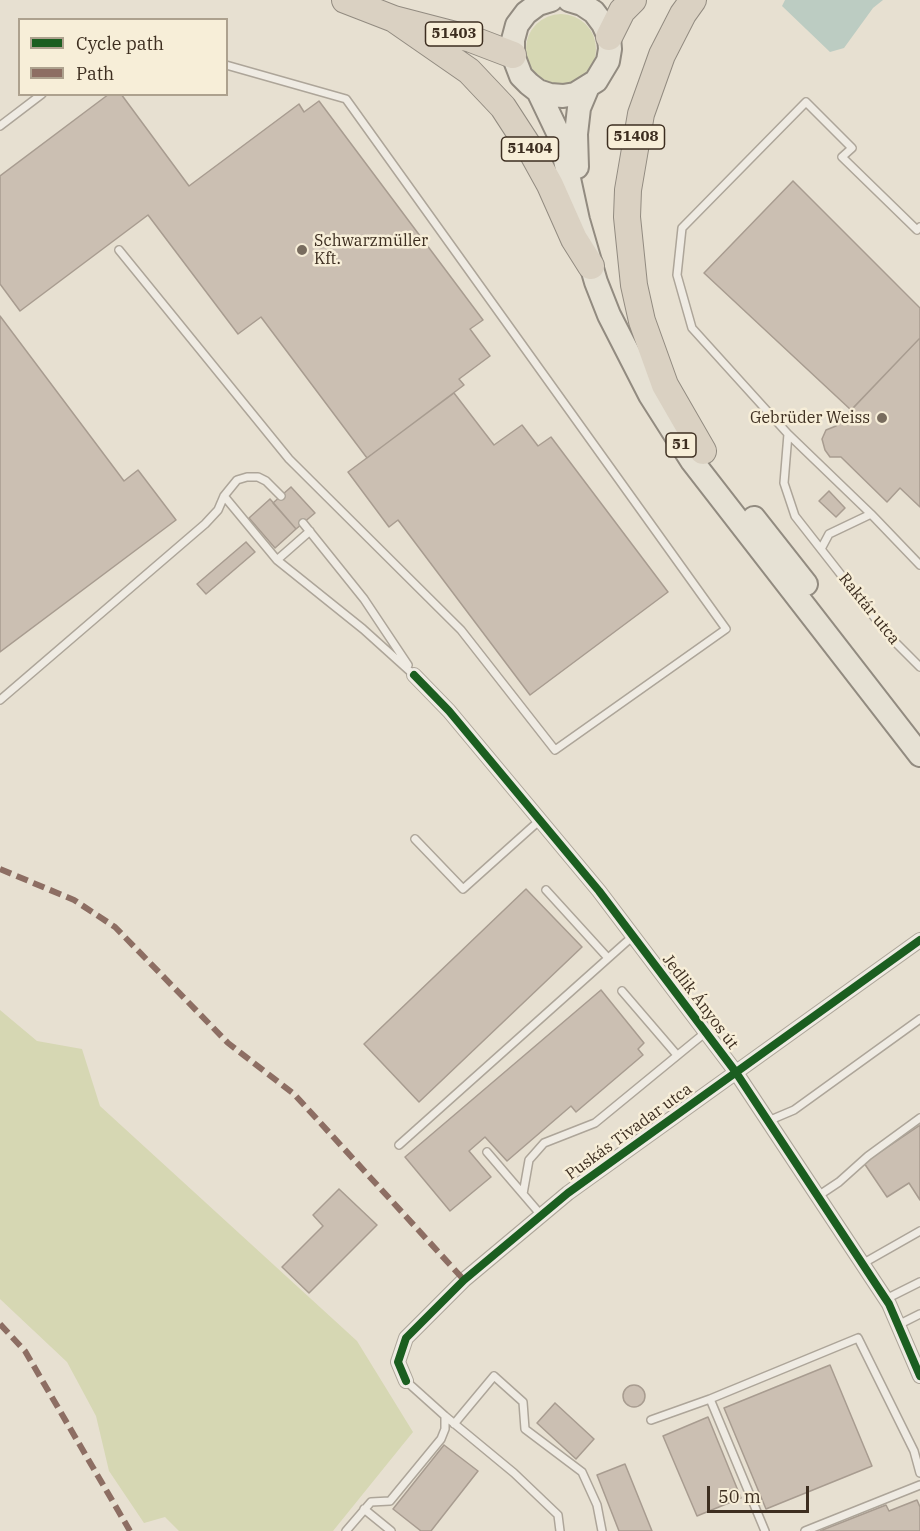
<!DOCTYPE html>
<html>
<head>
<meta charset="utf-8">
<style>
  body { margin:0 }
  #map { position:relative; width:920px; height:1531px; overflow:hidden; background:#e7e0d1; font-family:"IBM Plex Serif",serif }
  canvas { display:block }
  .legend { position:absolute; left:18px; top:18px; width:210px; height:78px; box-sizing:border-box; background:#f7eed8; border:2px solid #ada18e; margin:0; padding:8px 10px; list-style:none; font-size:18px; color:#3d2e20 }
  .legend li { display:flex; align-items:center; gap:12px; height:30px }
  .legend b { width:30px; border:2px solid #ada18e }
  .scale { position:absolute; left:707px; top:1486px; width:102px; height:27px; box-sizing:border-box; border:3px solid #3d2e20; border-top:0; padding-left:8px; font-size:18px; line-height:21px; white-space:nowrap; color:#3d2e20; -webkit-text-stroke:4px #f7eed8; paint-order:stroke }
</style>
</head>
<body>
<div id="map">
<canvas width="920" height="1531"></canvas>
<ul class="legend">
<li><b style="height:8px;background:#1b5e20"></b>Cycle path</li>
<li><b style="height:8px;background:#8d6e63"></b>Path</li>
</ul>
<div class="scale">50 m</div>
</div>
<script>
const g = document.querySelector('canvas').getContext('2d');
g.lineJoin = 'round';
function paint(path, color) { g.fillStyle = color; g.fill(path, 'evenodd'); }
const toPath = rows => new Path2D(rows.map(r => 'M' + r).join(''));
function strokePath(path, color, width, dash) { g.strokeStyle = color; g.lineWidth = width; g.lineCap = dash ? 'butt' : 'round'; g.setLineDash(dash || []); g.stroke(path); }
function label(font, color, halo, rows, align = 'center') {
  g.font = font + ' "IBM Plex Serif",serif'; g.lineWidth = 5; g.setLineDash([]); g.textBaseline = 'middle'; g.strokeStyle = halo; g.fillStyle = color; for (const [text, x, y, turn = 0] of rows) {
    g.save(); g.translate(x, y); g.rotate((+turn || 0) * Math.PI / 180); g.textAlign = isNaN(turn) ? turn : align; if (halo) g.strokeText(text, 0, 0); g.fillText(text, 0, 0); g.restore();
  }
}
const green = toPath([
  '526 49a35 35 0 1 1 70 0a35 35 0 1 1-70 0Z',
  [0,1010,37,1041,82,1049,100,1106,357,1341,413,1432,333,1531,179,1531,165,1517,144,1523,109,1471,96,1416,67,1362,0,1299]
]);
const water = toPath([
  [785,0,883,0,873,8,844,48,830,52,782,6]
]);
const building = toPath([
  [109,94,121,94,189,186,299,104,304,112,319,101,483,320,470,329,490,356,459,379,464,385,367,458,261,317,238,334,148,215,20,311,0,284,0,176,109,94],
  [793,181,920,308,920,338,851,410,704,273,793,181],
  [0,316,124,481,138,470,176,520,0,652,0,316],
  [920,338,920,507,900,488,887,502,841,457,830,457,825,450,822,439,826,430,836,426,920,338],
  [454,393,494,445,522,425,538,446,551,437,668,592,530,695,398,520,389,527,348,472,454,393],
  [291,487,315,513,296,529,273,503,291,487],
  [829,491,845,508,836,517,819,501,829,491],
  [270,499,296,529,275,548,249,518,270,499],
  [246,542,255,552,206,594,197,584,246,542],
  [526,889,582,947,419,1102,364,1044,526,889],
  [601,990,644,1043,638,1049,643,1055,576,1112,571,1106,507,1161,485,1137,469,1151,491,1177,450,1211,405,1157,601,990],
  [920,1125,920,1200,909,1183,887,1197,864,1163,920,1125],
  [339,1189,377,1225,309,1293,282,1267,323,1226,313,1215,339,1189],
  [830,1365,872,1466,766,1509,724,1408,830,1365],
  '623 1396a11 11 0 1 1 22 0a11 11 0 1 1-22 0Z',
  [555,1403,594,1439,576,1459,537,1423,555,1403],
  [708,1417,741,1498,697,1516,663,1436,708,1417],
  [444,1445,478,1471,431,1531,421,1531,393,1509,444,1445],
  [625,1464,652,1531,619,1531,597,1475,625,1464],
  [917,1500,920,1507,920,1531,820,1531,886,1505,889,1511,917,1500]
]);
const lane = toPath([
  [0,126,42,94],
  [920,227,917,230,842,157,852,148,806,102,682,228,677,275,692,328,788,434,784,483,795,516,889,636,920,667],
  [119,250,289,459,461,630,555,750,726,629,346,99,226,65],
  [788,434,871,514],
  [224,496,277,560,363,629,414,675],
  [303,523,364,599,408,665],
  [821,549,829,534,871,514,920,565],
  [277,560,310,531],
  [0,700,205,524,218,510,224,496,237,480,247,477,258,477,266,481,281,496],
  [415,839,463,889,540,820],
  [546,890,608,958],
  [622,991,677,1055],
  [768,1121,794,1110,920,1019],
  [399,1145,633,936],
  [487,1152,523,1194],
  [818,1196,839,1182,868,1156,920,1118],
  [541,1215,523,1194,529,1160,544,1143,595,1123,706,1032],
  [862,1264,920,1231],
  [886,1299,920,1282],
  [898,1325,920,1314],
  [406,1381,445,1416,514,1473,558,1515,560,1531],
  [651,1420,710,1399],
  [454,1424,494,1376,523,1402,525,1429,582,1472,597,1505,602,1531],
  [364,1509,391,1531],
  [346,1531,371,1502,390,1501,441,1439,445,1429,445,1416],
  [765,1531,710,1399,858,1338,914,1451,920,1473],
  [805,1531,920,1485]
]);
const street = toPath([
  [414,675,449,711,599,891,735,1071,889,1304,920,1376],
  [406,1381,398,1362,406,1338,464,1280,568,1193,920,940]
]);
const primary = toPath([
  [551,0,538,4,526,13,517,25,513,40,513,55,521,76,529,84,538,91,550,95,563,96,575,94,596,81,608,61,610,49,609,37,603,24,594,12,582,4,569,0],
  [538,91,560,137,578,220,596,282,609,315,650,395,692,461,920,755],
  [577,167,576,134,579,108,587,89],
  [754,518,806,584]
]);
const highway = toPath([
  [345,0,394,19,471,39,513,55],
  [693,0,683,14,662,55,641,114,628,190,627,217,634,285,642,321,665,385,703,451],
  [394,19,469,71,503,107,529,147,550,185,574,239,591,266],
  [609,37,622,11,633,0]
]);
const quiet = toPath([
  [0,869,74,900,115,927,228,1043,294,1094,464,1280],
  [0,1324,25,1351,130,1531]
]);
const cycleway = toPath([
  [414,675,449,711,599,891,735,1071,889,1304,920,1376],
  [406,1381,398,1362,406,1338,464,1280,568,1193,920,940]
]);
const markers = [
  [302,250,6,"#786c5e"],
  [882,418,6,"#786c5e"]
];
const shields = [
  [454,34,57],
  [636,137,57],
  [530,149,57],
  [681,445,30]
];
const shieldNames = [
  ["51403",454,34],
  ["51408",636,137],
  ["51404",530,149],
  ["51",681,445]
];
const poiNames = [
  ["Schwarzmüller",314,241],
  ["Kft.",314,259],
  ["Gebrüder Weiss",870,418,"right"]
];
const streetNames = [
  ["Raktár utca",869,609,51],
  ["Jedlik Ányos út",700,1002,53],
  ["Puskás Tivadar utca",629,1132,-36]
];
paint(green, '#d6d7b3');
paint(water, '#bcccc2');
paint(building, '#cbbfb2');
strokePath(building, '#a89c90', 1.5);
strokePath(lane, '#ada599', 10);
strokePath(street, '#ada599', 16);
strokePath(primary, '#928b80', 26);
strokePath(highway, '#928b80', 28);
strokePath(lane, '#efebe3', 7);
strokePath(street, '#efebe3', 14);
strokePath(primary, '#e6e1d4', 22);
strokePath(highway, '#dad1c2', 26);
strokePath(quiet, '#8d6e63', 6, [12, 6]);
strokePath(cycleway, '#1b5e20', 8);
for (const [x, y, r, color] of markers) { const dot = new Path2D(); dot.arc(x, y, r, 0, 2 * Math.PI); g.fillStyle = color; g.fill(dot); strokePath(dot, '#f7eed8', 2); }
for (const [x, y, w] of shields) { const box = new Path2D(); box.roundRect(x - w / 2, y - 12, w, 24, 4.5); g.fillStyle = '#f7eed8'; g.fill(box); strokePath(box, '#3d2e20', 1.5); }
label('bold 15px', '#3d2e20', null, shieldNames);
label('16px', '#3d2e20', '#f7eed8', poiNames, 'left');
label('16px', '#3d2e20', '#f7eed8', streetNames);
</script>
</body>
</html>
